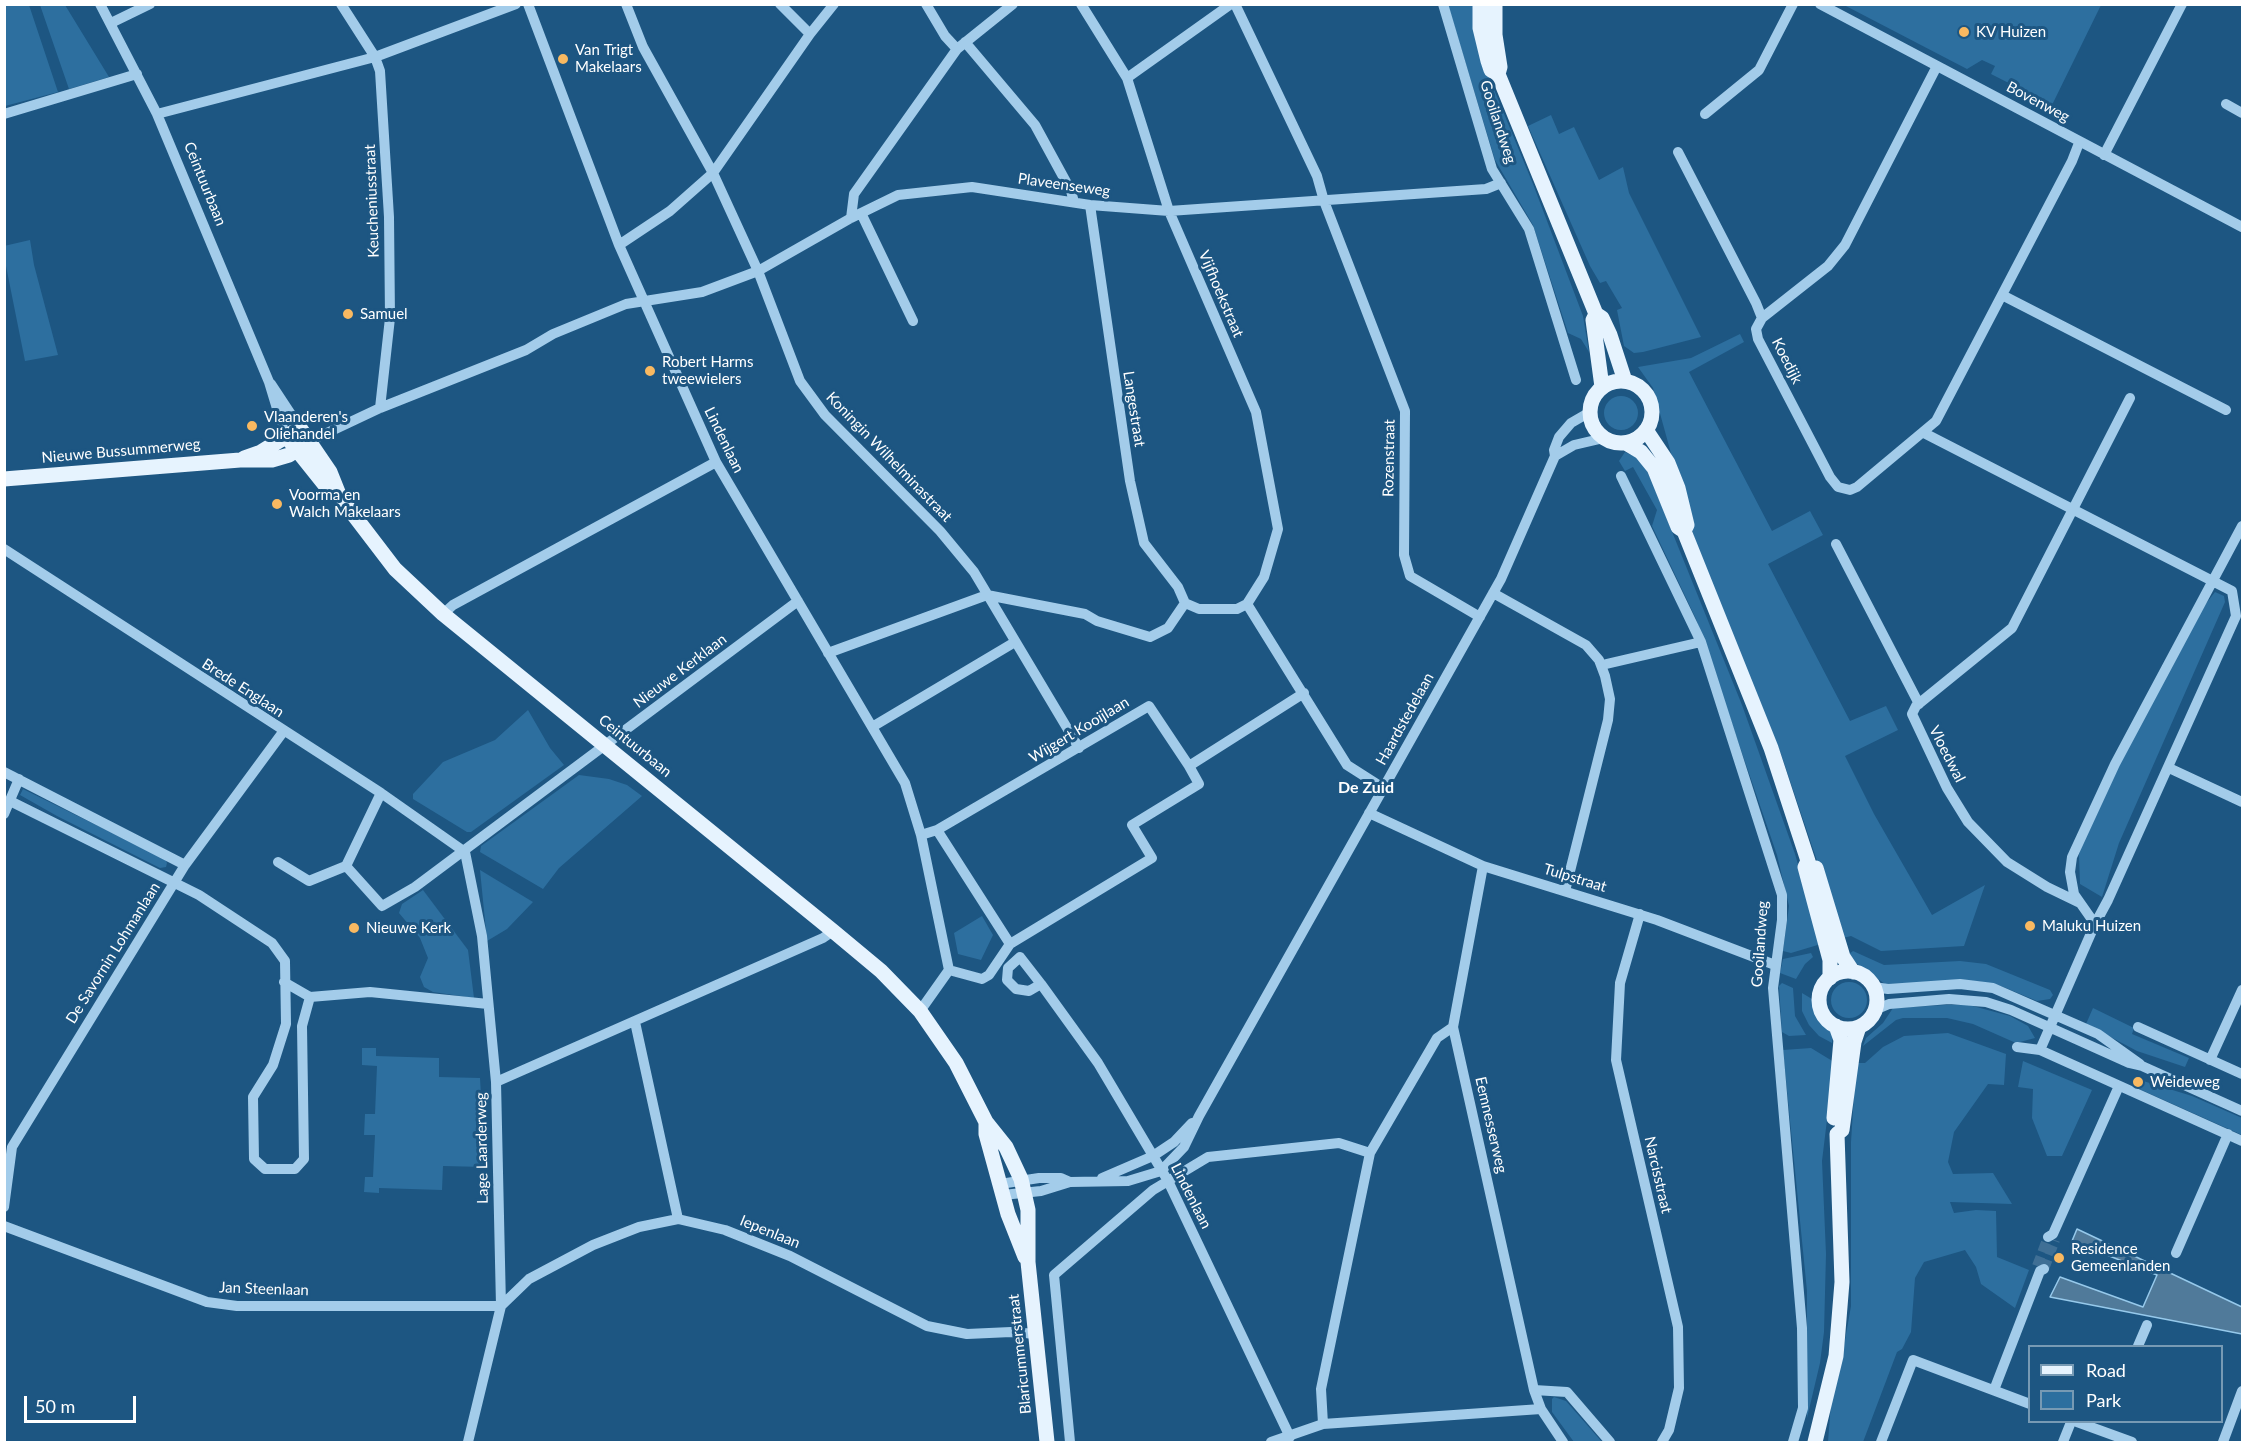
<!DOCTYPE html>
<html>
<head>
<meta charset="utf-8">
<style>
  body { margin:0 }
  #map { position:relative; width:2247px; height:1447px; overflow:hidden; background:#1d5682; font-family:Lato,sans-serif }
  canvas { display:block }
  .frame { position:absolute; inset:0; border:6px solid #fff; pointer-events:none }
  .legend { position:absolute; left:2028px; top:1345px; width:195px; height:78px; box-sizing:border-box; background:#1d5682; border:2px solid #779ab4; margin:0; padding:8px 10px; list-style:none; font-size:18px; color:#fff }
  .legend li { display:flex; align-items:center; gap:12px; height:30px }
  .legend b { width:30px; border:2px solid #779ab4 }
  .scale { position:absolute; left:24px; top:1396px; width:112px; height:27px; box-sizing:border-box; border:3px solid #fff; border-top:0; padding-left:8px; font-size:18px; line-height:21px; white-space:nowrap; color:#fff; -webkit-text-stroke:4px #1d5682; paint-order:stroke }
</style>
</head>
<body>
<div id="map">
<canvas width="2247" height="1447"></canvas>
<div class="frame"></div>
<ul class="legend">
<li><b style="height:8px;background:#e6f3fe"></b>Road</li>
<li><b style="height:16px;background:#2d6f9f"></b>Park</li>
</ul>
<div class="scale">50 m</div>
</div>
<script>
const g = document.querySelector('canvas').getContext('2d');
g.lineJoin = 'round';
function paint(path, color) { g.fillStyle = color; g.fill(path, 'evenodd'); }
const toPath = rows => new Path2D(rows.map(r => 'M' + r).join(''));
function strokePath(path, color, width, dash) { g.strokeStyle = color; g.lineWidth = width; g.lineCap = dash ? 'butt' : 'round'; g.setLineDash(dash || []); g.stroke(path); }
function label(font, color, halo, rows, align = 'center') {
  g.font = font + ' Lato,sans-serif'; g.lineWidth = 6; g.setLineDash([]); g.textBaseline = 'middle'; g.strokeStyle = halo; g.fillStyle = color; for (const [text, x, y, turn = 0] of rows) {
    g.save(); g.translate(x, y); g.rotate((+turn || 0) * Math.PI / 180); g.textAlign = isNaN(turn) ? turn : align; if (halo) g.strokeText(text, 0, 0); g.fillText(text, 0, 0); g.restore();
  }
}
const green = toPath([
  [5,4,29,5,58,92,5,106],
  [40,5,65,5,109,77,69,89],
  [1448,5,1477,5,1488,75,1533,184,1583,316,1589,352,1581,339,1568,333,1533,225,1495,160],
  [1844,5,2101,5,2052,105,1991,74,1995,66,1982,60,1967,69],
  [1551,115,1559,134,1574,127,1599,180,1623,167,1629,193,1701,337,1643,352,1634,353,1624,346,1617,310,1622,308,1606,281,1600,283,1590,266,1528,126],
  [30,240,34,265,58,355,25,361,5,261,4,246],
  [1740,334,1744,342,1689,372,1772,531,1810,511,1823,535,1768,564,1850,721,1886,706,1898,730,1845,756,1874,814,1932,915,1985,885,1964,946,1881,951,1851,936,1843,938,1781,754,1696,544,1653,388,1638,367,1691,358],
  '1604 413a17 17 0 1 1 34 0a17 17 0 1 1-34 0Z',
  [1625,452,1642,460,1652,482,1742,705,1795,854,1821,944,1791,953,1783,951,1789,906,1777,855,1696,619,1652,526,1657,510,1633,467,1625,471,1619,461],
  [2215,592,2224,596,2225,602,2119,843,2102,897,2080,884,2079,855,2083,839,2123,757,2204,606],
  [528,710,550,748,564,765,471,832,467,832,413,799,413,794,443,762,495,740],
  [579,775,609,779,627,785,642,796,559,868,543,889,480,852,481,846],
  [23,789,165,859,167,863,166,867,160,868,57,816,20,795],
  [480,870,533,902,507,929,487,941],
  [423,890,468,950,474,998,433,992,424,987,420,977,428,958,420,938,399,913,402,904],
  [982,916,993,935,981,960,958,954,954,933],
  [1853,951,1884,965,1960,961,1986,964,2050,990,2053,995,2050,999,2037,1001,2001,986,1977,981,1885,984,1857,964,1849,954],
  [1811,953,1813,957,1805,964,1796,979,1780,973,1783,959],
  '1831 1000a18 18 0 1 1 36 0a18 18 0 1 1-36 0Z',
  [1782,983,1793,988,1795,1016,1806,1035,1789,1036,1782,1032,1779,986],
  [1802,993,1812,999,1818,1019,1833,1033,1832,1043,1819,1036,1809,1025,1802,1011],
  [1945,1005,1969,1005,2010,1016,2028,1026,2035,1038,2016,1043,1973,1024,1947,1018,1903,1018,1896,1020,1863,1046,1866,1038,1883,1023,1893,1008],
  [2093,1008,2134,1028,2132,1034,2189,1058,2185,1067,2137,1051,2086,1024],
  [1948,1033,2006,1054,2004,1085,1988,1084,1954,1132,1948,1162,1953,1174,1993,1173,2012,1204,1950,1202,1954,1213,1976,1210,1996,1211,1997,1257,2029,1270,2015,1308,1981,1284,1976,1267,1965,1250,1924,1262,1915,1278,1911,1332,1902,1349,1897,1352,1863,1442,1828,1442,1831,1403,1839,1374,1851,1306,1851,1142,1856,1063,1865,1063,1883,1047,1904,1036],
  [362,1048,376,1048,376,1056,439,1058,439,1077,480,1078,485,1167,443,1166,442,1190,379,1188,379,1193,364,1192,365,1177,373,1177,375,1135,364,1135,365,1114,375,1114,377,1066,362,1065],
  [1811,1048,1834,1062,1822,1161,1826,1254,1824,1332,1820,1363,1807,1418,1807,1291,1783,1050],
  [2023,1061,2092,1090,2062,1156,2047,1156,2032,1118,2033,1089,2018,1087],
  [2140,1080,2192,1096,2242,1118,2242,1135,2137,1088],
  [1554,1397,1566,1401,1602,1442,1574,1442,1552,1412,1552,1399]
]);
const water = toPath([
  [2077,1229,2242,1307,2242,1334,2050,1297,2060,1277,2143,1307,2157,1275,2072,1241,2077,1229]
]);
const minorTunnel = toPath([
  [2037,1266,2048,1237],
  [2044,1269,2055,1240]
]);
const minor = toPath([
  [100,4,157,114,269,382,285,435],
  [341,4,375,57,380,71,389,217,390,318,380,408],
  [528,4,619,245,716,462,905,783,921,835,949,970,982,979,989,975,1010,944,937,830,921,835],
  [626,4,643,47,713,173,758,271,800,381,825,415,940,531,974,572,1079,748],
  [780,4,810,34],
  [926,4,945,36,957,49],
  [1081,4,1127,78,1169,211,1256,412,1278,529,1264,577,1247,604,1237,609,1199,609,1185,603],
  [1235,4,1317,176,1324,201,1405,411,1404,555,1410,576,1480,617],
  [1443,4,1492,169,1529,229,1576,380],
  [1820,4,2242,227],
  [111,23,150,4],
  [965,42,1035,125,1071,191,1074,202],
  [1127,78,1231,4],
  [2226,104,2242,113],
  [4,114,137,74],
  [157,114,375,57,516,4],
  [1705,114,1759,70,1793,4],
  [1678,152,1756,303,1762,318,1756,329,1758,339,1830,477,1838,487,1850,490,1857,487,1936,421,2072,161,2079,143],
  [2104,155,2182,4],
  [1090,205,1130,481,1144,543,1178,587,1185,603],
  [861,213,913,321],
  [851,218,854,194,957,49,1013,4],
  [619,245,670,211,713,173,810,34,834,4],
  [2002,295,2226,410],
  [1762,318,1828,266,1845,245,1937,66],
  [271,384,300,428],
  [1924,433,2232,591,2236,616,2108,900,2095,924,2040,1050],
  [310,441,380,408,526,350,553,334,626,304,702,292,758,271,851,218,898,195,972,187,1090,205,1169,211,1486,189,1501,183],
  [1555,456,1574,445,1604,438],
  [1621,476,1701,642,1782,895,1782,920,1773,988,1802,1328,1803,1408,1793,1442],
  [1836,544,1919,704],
  [4,549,381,793,465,852],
  [1493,593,1586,645,1599,660,1605,676,1610,699,1608,720,1565,891],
  [987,595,1085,614,1097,621,1150,637,1168,628,1185,603],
  [1247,604,1347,765,1383,788],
  [443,614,453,605,716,462],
  [828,653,987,595],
  [1602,665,1701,642],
  [872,727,1015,642],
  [1189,766,1304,693],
  [2169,768,2242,802],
  [4,772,185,865],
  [10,801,199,895,272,943,285,961,286,1024,273,1065,253,1097,254,1159,265,1169,295,1169,304,1159,302,1026,310,997],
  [1369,813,1483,866,1657,920,1775,965],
  [4,814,19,779],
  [937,830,1149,706,1189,766,1199,784,1132,825,1152,858,1010,944],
  [465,852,482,936,496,1082,501,1306,468,1442],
  [278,862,309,881,346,866,381,793],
  [346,866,382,906,415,887,798,601],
  [1483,866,1453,1027,1534,1390,1541,1409,1563,1442],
  [2078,902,2047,887,2007,862,1968,822,1947,788,1912,714,1916,706,2012,628,2130,398],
  [1640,914,1620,983,1616,1060,1678,1327,1679,1388,1669,1430,1662,1442],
  [2095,924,2074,894,2070,872,2072,857,2115,764,2242,526],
  [284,982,310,997,370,992,488,1004],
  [1041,984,1029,991,1016,989,1007,980,1008,968,1020,957,1041,984,1098,1063,1168,1181,1290,1437],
  [1874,987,1888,989,1960,984,1993,988,2098,1034,2140,1064],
  [1875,1010,1889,1004,1949,999,1986,1002,2011,1010,2129,1063,2142,1066,2242,1111],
  [920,1011,949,970],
  [635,1022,678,1219],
  [2138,1027,2242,1074],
  [2017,1047,2040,1050,2242,1141],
  [2210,1060,2242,990],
  [496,1082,823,938,833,931],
  [1102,1178,1153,1156,1174,1142,1192,1123],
  [1000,1184,1039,1178,1061,1178,1070,1182],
  [1003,1195,1041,1191,1070,1182,1128,1181,1161,1171,1184,1147,1199,1116,1501,579,1555,456,1554,450,1559,437,1571,423,1590,412],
  [4,1207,12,1147,185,865,283,732],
  [4,1226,207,1302,237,1306,501,1306,529,1279,593,1245,639,1227,678,1219,725,1230,790,1256,927,1326,967,1334,1011,1332,1036,1334],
  [2048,1237,2053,1234,2119,1086],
  [2176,1253,2228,1134],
  [2138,1346,2147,1325],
  [1534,1390,1567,1392,1610,1442],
  [1994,1390,2040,1271,2044,1269],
  [2077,1422,2132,1442],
  [1323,1424,1321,1389,1370,1153],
  [1070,1442,1054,1275,1153,1190,1208,1157,1339,1143,1370,1153,1437,1038,1453,1027],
  [1271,1442,1323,1424,1541,1409],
  [1881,1442,1913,1360,2030,1404],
  [2063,1442,2071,1422],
  [2223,1442,2242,1391]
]);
const major = toPath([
  [1480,4,1480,28,1488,61,1491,70,1498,74,1596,314,1602,318,1610,335,1625,381],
  [1495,4,1495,35,1500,67,1498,74],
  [1596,314,1593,320,1602,387],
  '1590 412a31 31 0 1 1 62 0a31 31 0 1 1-62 0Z',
  [1646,430,1668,463,1678,488,1687,525,1684,531],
  [285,435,329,490,340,497,395,569,443,614,833,931,881,971,920,1011,956,1063,986,1122,1006,1147,1021,1179,1028,1210,1028,1262,1047,1442],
  [1626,443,1641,452,1654,468,1678,527,1684,531,1771,748,1808,861,1805,867,1830,960,1830,978],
  [244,458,261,452,300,428,330,472,340,497],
  [4,479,240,460,272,460,289,455,310,441],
  [1816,868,1843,957,1853,972],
  '1819 1000a29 29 0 1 1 58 0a29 29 0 1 1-58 0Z',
  [1834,1118,1841,1040,1836,1026],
  [986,1122,986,1134,1008,1214,1025,1257],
  [1815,1442,1836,1356,1842,1282,1837,1134,1842,1130,1854,1042,1859,1027]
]);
const markers = [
  [1964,32,6,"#f9b961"],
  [563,59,6,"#f9b961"],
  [348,314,6,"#f9b961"],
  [650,371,6,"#f9b961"],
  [252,426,6,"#f9b961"],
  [277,504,6,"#f9b961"],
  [2030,926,6,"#f9b961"],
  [354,928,6,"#f9b961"],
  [2138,1082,6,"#f9b961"],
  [2059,1258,6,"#f9b961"]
];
const poiNames = [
  ["KV Huizen",1976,32],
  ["Van Trigt",575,50],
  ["Makelaars",575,67],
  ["Samuel",360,314],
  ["Robert Harms",662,362],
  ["tweewielers",662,379],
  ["Vlaanderen's",264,417],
  ["Oliehandel",264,434],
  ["Voorma en",289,495],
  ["Walch Makelaars",289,512],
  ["Maluku Huizen",2042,926],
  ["Nieuwe Kerk",366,928],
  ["Weideweg",2150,1082],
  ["Residence",2071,1249],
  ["Gemeenlanden",2071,1266]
];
const streetNames = [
  ["Bovenweg",2038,102,28],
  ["Gooilandweg",1498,122,72],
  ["Ceintuurbaan",205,184,68],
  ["Plaveenseweg",1064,185,8],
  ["Keucheniusstraat",372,201,-92],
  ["Vijfhoekstraat",1221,294,67],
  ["Koedijk",1787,361,63],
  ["Langestraat",1134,409,81],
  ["Lindenlaan",724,440,64],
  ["Nieuwe Bussummerweg",121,451,-5],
  ["Koningin Wilhelminastraat",889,457,46],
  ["Rozenstraat",1389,458,-89],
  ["Nieuwe Kerklaan",680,671,-37],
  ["Brede Englaan",243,688,33],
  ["Haardstedelaan",1405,719,-61],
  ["Wijgert Kooijlaan",1079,730,-31],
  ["Ceintuurbaan",635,746,39],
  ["Vloedwal",1947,754,63],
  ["Tulpstraat",1575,878,17],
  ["Gooilandweg",1760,944,-86],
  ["De Savornin Lohmanlaan",113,953,-58],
  ["Eemnesserweg",1491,1125,77],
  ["Lage Laarderweg",482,1148,-91],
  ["Narcisstraat",1658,1175,77],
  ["Lindenlaan",1191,1196,63],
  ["Iepenlaan",770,1232,22],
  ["Jan Steenlaan",264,1289,2],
  ["Blaricummerstraat",1020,1354,-96]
];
const neighbourhoodNames = [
  ["De Zuid",1366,788]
];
paint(green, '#2d6f9f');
paint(water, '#507a9a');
strokePath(water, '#96c9eb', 1.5);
strokePath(minorTunnel, '#3f6f95', 10, [10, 5]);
strokePath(minor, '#a3ccea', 10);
strokePath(major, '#e6f3fe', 15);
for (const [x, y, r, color] of markers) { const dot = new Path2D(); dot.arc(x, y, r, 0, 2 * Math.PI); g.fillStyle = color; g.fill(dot); strokePath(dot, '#1d5682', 2); }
label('15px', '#fff', '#1d5682', poiNames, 'left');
label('15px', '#fff', '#1d5682', streetNames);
label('bold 16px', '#fff', '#1d5682', neighbourhoodNames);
</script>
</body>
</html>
